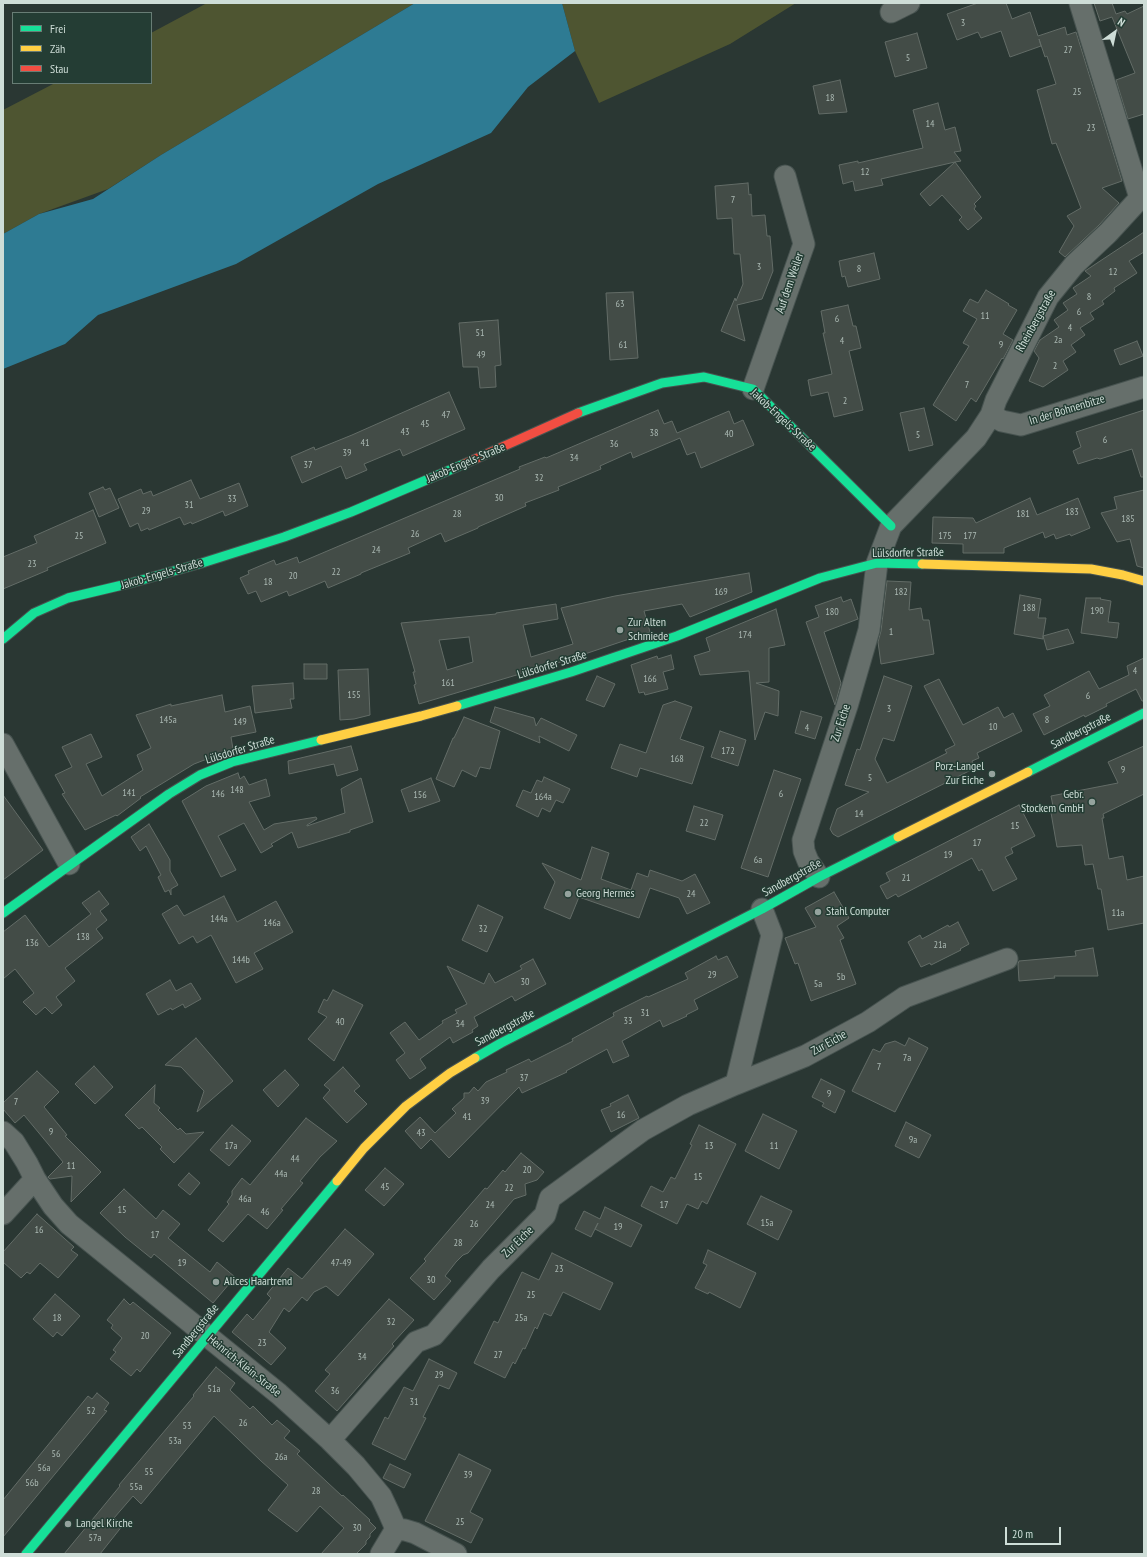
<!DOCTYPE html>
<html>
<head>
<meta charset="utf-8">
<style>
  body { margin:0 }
  #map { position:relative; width:1147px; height:1557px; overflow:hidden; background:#2a3733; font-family:"PT Sans Narrow",sans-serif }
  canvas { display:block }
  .frame { position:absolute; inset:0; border:4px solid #ceddd7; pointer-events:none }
  .legend { position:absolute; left:12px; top:12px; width:140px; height:72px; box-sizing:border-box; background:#243d34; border:1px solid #687d75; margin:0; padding:5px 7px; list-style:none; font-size:12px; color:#ceddd7 }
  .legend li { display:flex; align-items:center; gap:8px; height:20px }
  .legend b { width:20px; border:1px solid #687d75 }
  .north { position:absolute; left:1095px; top:12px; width:40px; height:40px; -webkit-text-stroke:3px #243d34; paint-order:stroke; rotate:33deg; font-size:11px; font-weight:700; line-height:16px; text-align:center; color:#ceddd7 }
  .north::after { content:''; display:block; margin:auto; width:14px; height:18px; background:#ceddd7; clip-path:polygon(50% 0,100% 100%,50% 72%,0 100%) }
  .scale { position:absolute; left:1005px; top:1527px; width:56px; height:18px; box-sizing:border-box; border:2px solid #ceddd7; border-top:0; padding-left:5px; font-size:12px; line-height:14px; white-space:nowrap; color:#ceddd7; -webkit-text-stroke:3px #243d34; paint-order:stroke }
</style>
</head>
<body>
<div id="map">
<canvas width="1147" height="1557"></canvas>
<div class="frame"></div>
<ul class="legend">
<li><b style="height:5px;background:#16e098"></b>Frei</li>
<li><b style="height:5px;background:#ffcf43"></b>Zäh</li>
<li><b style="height:5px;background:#f24e42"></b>Stau</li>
</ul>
<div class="north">N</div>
<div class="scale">20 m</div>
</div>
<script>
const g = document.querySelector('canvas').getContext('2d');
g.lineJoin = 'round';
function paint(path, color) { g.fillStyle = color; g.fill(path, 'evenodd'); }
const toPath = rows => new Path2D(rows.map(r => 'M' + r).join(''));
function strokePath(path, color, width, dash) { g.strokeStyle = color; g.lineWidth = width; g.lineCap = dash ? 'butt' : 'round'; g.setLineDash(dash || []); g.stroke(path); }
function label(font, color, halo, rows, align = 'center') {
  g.font = font + ' "PT Sans Narrow",sans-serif'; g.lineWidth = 3; g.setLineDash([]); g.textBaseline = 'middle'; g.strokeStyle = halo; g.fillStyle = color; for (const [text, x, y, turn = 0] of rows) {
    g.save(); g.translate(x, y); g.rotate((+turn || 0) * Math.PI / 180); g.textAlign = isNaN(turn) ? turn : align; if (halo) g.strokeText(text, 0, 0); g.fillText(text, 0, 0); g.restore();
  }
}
const green = toPath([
  [207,3,415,3,161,155,108,189,39,214,3,234,3,110,55,83,151,83,151,33],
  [562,3,796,3,730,44,599,103,575,51]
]);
const water = toPath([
  [415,3,562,3,575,51,528,87,491,133,378,184,236,264,98,315,65,344,3,369,3,234,39,214,93,199,161,155]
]);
const building = toPath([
  [978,3,1006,3,1012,19,1030,12,1038,36,1065,27,1067,35,1076,32,1122,181,1102,188,1119,203,1099,225,1065,257,1059,252,1074,226,1067,216,1081,208,1056,143,1052,144,1037,90,1056,84,1047,56,1045,57,1039,39,1041,46,1010,57,1001,31,981,38,978,32,957,40,947,14,978,3],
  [1094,3,1112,3,1116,14,1125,11,1127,14,1144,6,1144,114,1128,119,1116,80,1135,73,1112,17,1100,21,1094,3],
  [917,33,927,68,895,77,885,42,917,33],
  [840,80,847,112,819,114,813,86,840,80],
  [938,103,945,130,955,127,961,151,954,152,961,161,955,162,981,197,974,204,976,206,974,209,982,218,968,230,959,220,962,217,942,195,930,206,920,194,955,162,881,179,883,185,855,191,853,181,843,184,839,165,858,161,858,163,923,148,913,110,938,103],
  [748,183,749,195,751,194,752,216,765,215,767,236,770,236,773,271,762,299,737,305,745,341,721,331,735,298,736,301,743,284,740,254,734,254,732,218,717,219,715,186,748,183],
  [1144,232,1144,252,1129,261,1137,273,1114,288,1115,291,1102,301,1104,304,1090,313,1094,319,1080,328,1085,335,1071,345,1076,352,1063,361,1068,370,1043,387,1029,381,1039,358,1034,351,1040,340,1059,327,1054,320,1068,310,1063,303,1077,294,1073,288,1091,276,1085,271,1144,232],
  [874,253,880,279,848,287,845,276,842,277,839,261,874,253],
  [986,290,1009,304,1008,305,1017,310,1003,334,1013,340,1003,359,1002,358,976,402,971,398,956,421,933,405,969,346,963,343,977,319,963,311,970,299,978,303,986,290],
  [633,292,638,358,610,360,606,293,633,292],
  [848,305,853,326,856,326,861,348,849,351,863,410,834,417,828,392,811,396,808,380,832,374,823,333,825,333,821,311,848,305],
  [498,320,501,365,495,366,496,387,480,388,478,367,463,367,459,323,498,320],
  [1137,341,1143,356,1120,365,1114,350,1137,341],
  [449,392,465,429,403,456,400,449,364,464,367,470,346,479,341,466,302,483,291,457,314,447,315,450,352,435,449,392],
  [924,408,933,445,909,451,900,413,924,408],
  [658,410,664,424,672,421,677,433,729,411,734,424,743,420,754,445,701,468,695,452,687,455,680,438,633,458,631,452,600,466,601,469,558,487,559,490,525,503,526,506,478,527,478,528,445,542,441,533,408,548,410,553,361,573,361,574,328,588,325,581,289,596,287,591,261,602,256,591,248,594,240,578,249,574,248,571,274,560,276,565,297,557,299,563,520,469,519,467,545,457,546,458,658,410],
  [1144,410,1144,477,1141,477,1132,449,1100,459,1097,458,1078,464,1073,451,1081,447,1076,432,1144,410],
  [191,480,200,499,239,483,248,506,225,516,223,511,192,524,191,522,184,525,180,517,149,530,148,528,141,531,138,523,130,527,118,499,141,489,143,494,151,491,153,496,191,480],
  [103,487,105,490,110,488,119,508,99,517,89,493,103,487],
  [1144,490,1144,568,1137,566,1130,539,1117,542,1101,513,1117,509,1114,497,1144,490],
  [1030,498,1037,515,1078,498,1090,528,1071,536,1070,534,1056,539,1054,534,1045,538,1043,532,1004,548,1004,553,963,553,963,544,932,543,933,517,973,518,976,523,1030,498],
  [93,510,106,543,47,568,48,570,3,589,3,557,37,543,34,536,93,510],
  [749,573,752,592,690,617,682,604,644,611,650,632,567,660,419,704,414,685,416,684,413,672,415,672,401,623,496,614,496,613,556,604,558,619,523,625,531,657,573,644,561,608,615,596,749,573],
  [469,637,473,662,447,670,439,640,469,637],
  [887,581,911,582,909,610,921,608,923,620,929,620,934,654,881,664,878,642,881,631,887,581],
  [1020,595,1041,599,1038,618,1046,618,1043,636,1068,629,1074,643,1047,650,1043,636,1043,639,1014,634,1020,595],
  [841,597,843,602,851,599,858,619,824,632,841,683,835,705,806,622,819,617,815,606,841,597],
  [1086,598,1101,598,1100,599,1111,601,1108,622,1119,623,1117,638,1081,633,1086,598],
  [776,609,785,645,769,648,769,682,756,683,779,691,778,716,765,712,755,740,749,671,700,675,694,656,710,651,706,638,776,609],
  [671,655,674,669,663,672,668,689,645,695,644,692,639,693,631,665,657,656,658,659,671,655],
  [1144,658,1144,701,1142,701,1136,689,1106,704,1107,706,1085,717,1084,715,1044,735,1033,714,1050,706,1044,695,1089,671,1099,689,1129,675,1127,666,1144,658],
  [304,664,327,664,327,679,304,679,304,664],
  [368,669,370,715,354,719,340,720,338,670,368,669],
  [597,676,615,684,604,707,586,700,597,676],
  [884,676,912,686,894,741,883,738,875,759,887,783,947,753,945,750,955,745,924,686,939,679,963,725,998,707,1004,718,1013,713,1022,731,977,753,979,758,972,761,975,768,838,837,833,834,830,829,837,809,869,792,845,785,857,749,860,750,884,676],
  [293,683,294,699,290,699,292,708,255,713,252,686,293,683],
  [222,695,225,712,250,706,256,732,231,737,233,749,194,764,140,797,141,798,117,816,116,815,85,830,62,794,65,793,55,775,72,767,62,747,91,734,102,757,86,764,102,796,143,770,137,755,151,748,136,715,171,704,171,706,222,695],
  [675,701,692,707,680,739,704,747,692,784,640,768,637,777,611,768,620,744,646,753,663,705,675,701],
  [495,707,534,718,536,726,541,718,577,735,569,751,539,736,540,743,490,722,495,707],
  [801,711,822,717,815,739,795,733,801,711],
  [464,717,500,731,490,769,480,767,476,777,462,770,454,787,436,779,453,738,454,738,464,717],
  [720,731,746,740,738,766,711,757,720,731],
  [351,746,358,770,337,776,334,764,289,774,288,761,351,746],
  [1144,746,1144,794,1103,814,1104,818,1102,818,1109,859,1123,856,1127,880,1144,876,1144,923,1108,930,1101,889,1098,889,1093,864,1085,865,1082,845,1057,847,1050,807,1053,806,1051,796,1118,783,1108,762,1144,746],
  [774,770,801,779,768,877,741,868,774,770],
  [238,773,240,779,244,776,249,785,266,779,270,796,249,802,264,830,274,824,316,817,317,819,307,825,307,826,345,813,341,789,361,778,373,822,350,830,350,832,298,848,292,832,271,844,273,846,261,853,244,823,218,836,236,870,221,877,182,801,206,786,238,773],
  [544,777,570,789,563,803,556,800,550,812,542,808,538,817,516,806,523,790,531,793,537,780,542,782,544,777],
  [431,778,440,801,409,812,401,790,431,778],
  [3,795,43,850,3,880,3,795],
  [1019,805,1035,836,1011,848,1013,853,1005,857,1017,879,993,891,982,869,979,871,972,858,898,897,896,894,887,899,880,886,890,881,886,873,1019,805],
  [694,806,723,815,715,840,686,831,694,806],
  [149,824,170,860,170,871,178,885,171,889,171,895,169,890,165,892,158,877,161,875,146,846,140,851,131,837,149,824],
  [592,847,609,853,601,879,631,890,637,873,648,877,650,870,682,881,695,874,710,903,687,914,679,898,650,888,639,918,579,897,570,919,544,908,555,882,542,863,581,880,592,847],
  [99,891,109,904,100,911,107,920,96,929,103,938,65,968,75,981,56,997,62,1005,52,1014,45,1007,36,1015,23,1002,34,993,15,969,3,979,3,932,25,915,49,947,91,914,82,903,99,891],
  [834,892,849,918,837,926,844,938,840,940,856,984,811,1001,798,963,795,964,785,938,816,927,805,908,834,892],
  [224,896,237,922,276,901,293,932,254,953,263,969,236,983,211,935,197,943,193,936,179,944,162,914,177,905,184,916,224,896],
  [478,905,503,917,487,952,462,940,478,905],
  [958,922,969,944,960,949,961,950,931,965,930,963,921,967,908,942,920,935,922,939,948,925,949,927,958,922],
  [1093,948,1098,976,1054,976,1055,978,1019,981,1018,964,1019,961,1076,956,1075,951,1093,948],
  [716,956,718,960,727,956,738,977,694,1000,698,1009,686,1015,687,1016,663,1027,660,1020,622,1041,629,1056,613,1063,607,1049,566,1071,567,1072,522,1093,519,1087,449,1158,431,1139,421,1149,405,1131,420,1117,435,1133,456,1113,452,1109,464,1098,464,1093,469,1093,474,1087,478,1091,486,1082,507,1072,506,1070,529,1059,531,1062,573,1041,572,1039,614,1016,613,1013,647,996,648,997,688,979,685,973,716,956],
  [533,959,546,984,515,1001,512,996,474,1017,478,1026,472,1030,473,1032,453,1043,450,1037,420,1059,426,1068,410,1079,396,1060,405,1053,390,1033,405,1022,419,1040,443,1023,442,1021,457,1013,455,1010,467,1004,447,966,484,984,489,973,495,983,522,969,520,966,533,959],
  [170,980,176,991,191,983,201,999,185,1008,183,1004,172,1010,171,1008,158,1015,146,994,170,980],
  [333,990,363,1005,334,1061,308,1039,327,1017,318,1012,324,999,327,1001,333,990],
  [196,1038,233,1081,197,1112,204,1091,181,1067,165,1065,196,1038],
  [909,1038,928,1048,895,1112,852,1091,873,1049,880,1052,885,1044,895,1041,905,1046,909,1038],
  [94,1066,113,1087,95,1104,75,1084,94,1066],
  [343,1067,360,1086,354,1091,367,1104,347,1123,323,1098,330,1090,324,1085,343,1067],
  [285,1070,299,1085,278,1107,263,1090,285,1070],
  [37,1071,59,1092,44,1107,67,1135,65,1136,101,1172,71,1202,72,1176,50,1179,48,1177,63,1162,24,1115,15,1123,3,1109,3,1103,37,1071],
  [821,1079,845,1091,835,1113,822,1106,824,1103,812,1097,821,1079],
  [155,1085,154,1103,160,1108,158,1110,178,1130,180,1128,186,1134,204,1132,174,1163,160,1149,162,1147,142,1127,139,1129,125,1115,155,1085],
  [628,1095,639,1118,611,1132,601,1110,611,1106,610,1104,628,1095],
  [763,1114,797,1131,779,1169,745,1151,763,1114],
  [306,1118,337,1141,320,1157,300,1181,303,1183,281,1209,283,1210,267,1229,248,1214,223,1242,208,1230,229,1204,227,1202,232,1195,232,1191,242,1178,250,1185,306,1118],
  [906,1122,931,1135,919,1158,895,1146,906,1122],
  [232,1125,251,1141,229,1166,210,1150,232,1125],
  [699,1125,736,1144,707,1204,702,1201,698,1209,687,1204,677,1224,641,1206,651,1186,663,1192,671,1177,675,1179,692,1145,690,1144,699,1125],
  [521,1153,544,1172,537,1180,525,1184,526,1195,514,1199,468,1253,463,1255,456,1262,445,1276,451,1281,434,1300,410,1278,426,1261,424,1259,485,1188,487,1189,503,1170,505,1172,521,1153],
  [385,1168,404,1184,384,1206,365,1190,385,1168],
  [189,1173,200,1183,190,1195,178,1185,189,1173],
  [124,1189,156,1219,163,1210,180,1224,168,1238,210,1272,217,1262,235,1277,213,1303,154,1254,151,1258,125,1237,100,1213,124,1189],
  [761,1196,792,1211,778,1240,747,1224,761,1196],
  [605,1207,642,1225,631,1247,595,1229,598,1223,591,1237,575,1229,584,1211,600,1219,605,1207],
  [37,1214,74,1247,71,1250,78,1255,58,1278,40,1263,30,1274,27,1272,21,1278,3,1262,3,1252,37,1214],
  [345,1229,374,1254,338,1296,326,1286,314,1292,307,1301,302,1297,289,1312,284,1308,269,1332,286,1348,271,1365,232,1332,247,1314,253,1320,271,1298,267,1294,288,1268,302,1279,345,1229],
  [708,1250,756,1273,740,1308,709,1292,708,1294,695,1288,707,1265,703,1263,708,1250],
  [552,1253,613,1283,600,1310,563,1292,551,1316,544,1313,537,1329,535,1327,525,1349,523,1348,515,1364,513,1362,505,1378,474,1363,494,1321,498,1323,522,1272,539,1280,552,1253],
  [55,1294,80,1316,62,1336,57,1332,53,1337,33,1319,55,1294],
  [124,1299,130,1305,133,1302,171,1333,140,1372,137,1369,131,1376,110,1359,116,1352,113,1350,122,1338,111,1328,113,1325,107,1320,124,1299],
  [389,1299,414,1320,392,1344,394,1346,337,1411,315,1391,330,1374,325,1370,389,1299],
  [429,1359,457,1373,449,1389,439,1385,423,1417,426,1418,405,1460,372,1444,385,1417,388,1419,404,1387,413,1391,429,1359],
  [216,1367,235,1383,230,1390,250,1409,253,1406,272,1425,277,1420,290,1431,284,1438,300,1451,297,1454,342,1496,343,1495,370,1520,369,1521,376,1528,370,1534,370,1537,366,1541,366,1544,356,1554,321,1554,344,1528,320,1506,297,1532,268,1510,288,1485,261,1461,214,1416,141,1504,133,1496,114,1518,123,1525,100,1554,64,1554,120,1486,119,1485,194,1396,193,1395,216,1367],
  [97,1393,109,1403,104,1410,107,1411,3,1537,3,1500,88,1396,92,1399,97,1393],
  [459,1454,491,1470,470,1512,483,1519,471,1543,425,1521,459,1454],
  [390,1464,411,1474,404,1488,383,1478,390,1464]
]);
const street = toPath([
  [891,12,909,3],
  [753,389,804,244,785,176],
  [991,415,1002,421,1021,425,1144,387],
  [3,744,69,864],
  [819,877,808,861,804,851,803,840,847,706,869,630,877,563,891,526,976,438,991,415,996,400,1048,297,1074,265,1108,233,1140,198,1080,3],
  [736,1084,805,1056,868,1022,905,997,1007,959],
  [3,1132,14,1142,27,1163,35,1179,53,1206,69,1224,279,1394,330,1440,356,1466,381,1496,389,1513,396,1529],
  [3,1214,35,1179],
  [330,1440,416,1342,434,1335,491,1269,545,1215,550,1198,643,1130,688,1105,736,1084,772,935,762,909],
  [396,1529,405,1530,415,1533,456,1554],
  [381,1554,396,1529]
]);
const fast = toPath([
  [578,413,662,383,704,377,753,389,891,526],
  [3,639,34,613,68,598,131,583,202,563,284,537,351,512,464,464],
  [457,706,571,672,677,636,820,578,877,563,922,564],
  [1028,772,1144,713],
  [3,913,169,794,200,775,232,762,321,740],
  [475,1058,501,1043,762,909,819,877,898,837],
  [26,1554,337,1181]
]);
const slow = toPath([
  [922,564,1091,569,1123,575,1144,581],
  [321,740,421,716,457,706],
  [898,837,1028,772],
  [337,1181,364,1148,406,1106,450,1073,475,1058]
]);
const jam = toPath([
  [464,464,578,413]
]);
const markers = [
  [620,630,4,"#95a39e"],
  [992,774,4,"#95a39e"],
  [1092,802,4,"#95a39e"],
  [568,894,4,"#95a39e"],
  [818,912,4,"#95a39e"],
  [216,1282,4,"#95a39e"],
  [68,1524,4,"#95a39e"]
];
const numberNames = [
  ["3",963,23],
  ["27",1068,50],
  ["5",908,58],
  ["25",1077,92],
  ["18",830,98],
  ["14",930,124],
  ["23",1091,128],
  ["12",865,172],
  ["7",733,200],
  ["3",759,267],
  ["8",859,269],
  ["12",1113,272],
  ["8",1089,297],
  ["63",620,304],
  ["6",1079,312],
  ["11",985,316],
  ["6",837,319],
  ["4",1070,328],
  ["51",480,333],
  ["2a",1058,340],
  ["4",842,341],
  ["61",623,345],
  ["9",1001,345],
  ["49",481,355],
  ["2",1055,366],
  ["7",967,385],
  ["2",845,401],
  ["47",446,415],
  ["45",425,424],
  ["43",405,432],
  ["38",654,433],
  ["40",729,434],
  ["5",918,435],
  ["6",1105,440],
  ["41",365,443],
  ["36",614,444],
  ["39",347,453],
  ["34",574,458],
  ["37",308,465],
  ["32",539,478],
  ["30",499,498],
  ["33",232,499],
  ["31",189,505],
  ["29",146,511],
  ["183",1072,512],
  ["28",457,514],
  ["181",1023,514],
  ["185",1128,519],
  ["26",415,534],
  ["25",79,536],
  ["175",945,536],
  ["177",970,536],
  ["24",376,550],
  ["23",32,564],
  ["22",336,572],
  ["20",293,576],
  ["18",268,582],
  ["169",721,592],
  ["182",901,592],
  ["188",1029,608],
  ["190",1097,611],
  ["180",832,612],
  ["1",891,632],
  ["174",745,635],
  ["4",1135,671],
  ["166",650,679],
  ["161",448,683],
  ["155",354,695],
  ["6",1088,696],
  ["3",889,709],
  ["145a",168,720],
  ["8",1047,720],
  ["149",240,722],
  ["10",993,727],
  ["4",807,728],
  ["172",728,751],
  ["168",677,759],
  ["9",1123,770],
  ["5",870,778],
  ["148",237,790],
  ["141",129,793],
  ["146",218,794],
  ["6",781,794],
  ["156",420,795],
  ["164a",543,797],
  ["14",859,814],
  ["22",704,823],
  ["15",1015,826],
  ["17",977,843],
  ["19",948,855],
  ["6a",758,860],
  ["21",906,878],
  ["24",691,894],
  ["11a",1118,913],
  ["144a",219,919],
  ["146a",272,923],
  ["32",483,929],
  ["138",83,937],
  ["136",32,943],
  ["21a",940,945],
  ["144b",241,960],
  ["29",712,975],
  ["5b",841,977],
  ["30",525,982],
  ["5a",818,984],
  ["31",645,1013],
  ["33",628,1021],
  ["40",340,1022],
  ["34",460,1024],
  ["7a",907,1058],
  ["7",879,1067],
  ["37",524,1078],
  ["9",829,1094],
  ["39",485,1101],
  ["7",16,1102],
  ["16",621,1115],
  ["41",467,1117],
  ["9",51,1132],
  ["43",421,1133],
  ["9a",913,1140],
  ["17a",231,1146],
  ["13",709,1146],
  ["11",774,1146],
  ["44",295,1159],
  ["11",71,1166],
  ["20",527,1170],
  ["44a",281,1174],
  ["15",698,1177],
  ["45",385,1187],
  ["22",509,1188],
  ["46a",245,1199],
  ["24",490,1205],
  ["17",664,1205],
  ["15",122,1210],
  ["46",265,1212],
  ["15a",767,1223],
  ["26",474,1224],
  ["19",618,1227],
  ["16",39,1230],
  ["17",155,1235],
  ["28",458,1243],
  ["19",182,1263],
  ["47-49",341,1263],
  ["23",559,1269],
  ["30",431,1280],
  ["25",531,1295],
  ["18",57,1318],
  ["25a",521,1318],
  ["32",391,1322],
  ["20",145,1336],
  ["23",262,1343],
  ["27",498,1355],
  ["34",362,1357],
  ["29",439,1375],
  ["51a",214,1389],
  ["36",335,1391],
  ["31",414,1402],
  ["52",91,1411],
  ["26",243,1423],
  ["53",187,1426],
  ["53a",175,1441],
  ["56",56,1454],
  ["26a",281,1457],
  ["56a",44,1468],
  ["55",149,1472],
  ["39",468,1475],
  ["56b",32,1483],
  ["55a",136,1487],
  ["28",316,1491],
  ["25",460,1522],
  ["30",357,1528],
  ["57a",95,1538]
];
const streetNames = [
  ["Auf dem Weiler",790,283,-71],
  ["Rheinbergstraße",1036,321,-61],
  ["In der Bohnenbitze",1067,410,-17],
  ["Jakob-Engels-Straße",783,420,43],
  ["Jakob-Engels-Straße",466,463,-23],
  ["Lülsdorfer Straße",908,553,-1],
  ["Jakob-Engels-Straße",162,574,-16],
  ["Lülsdorfer Straße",552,665,-17],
  ["Zur Eiche",841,723,-72],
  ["Sandbergstraße",1081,731,-27],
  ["Lülsdorfer Straße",240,750,-17],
  ["Sandbergstraße",792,878,-29],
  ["Sandbergstraße",505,1028,-28],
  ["Zur Eiche",829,1043,-29],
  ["Zur Eiche",518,1242,-45],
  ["Sandbergstraße",196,1331,-51],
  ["Heinrich-Klein-Straße",244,1366,39]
];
const poiNames = [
  ["Zur Alten",628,623],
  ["Schmiede",628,637],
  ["Porz-Langel",984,767,"right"],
  ["Zur Eiche",984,781,"right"],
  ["Gebr.",1084,795,"right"],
  ["Stockem GmbH",1084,809,"right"],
  ["Georg Hermes",576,894],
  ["Stahl Computer",826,912],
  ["Alices Haartrend",224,1282],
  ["Langel Kirche",76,1524]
];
paint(green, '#4e5531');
paint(water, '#2e7b93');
paint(building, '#434c47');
strokePath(building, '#636c67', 1);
strokePath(street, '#475350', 23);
strokePath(fast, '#475350', 11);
strokePath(slow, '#475350', 11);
strokePath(jam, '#475350', 11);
strokePath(street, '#666f6b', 21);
strokePath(fast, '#16e098', 9);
strokePath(slow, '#ffcf43', 9);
strokePath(jam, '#f24e42', 9);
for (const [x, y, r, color] of markers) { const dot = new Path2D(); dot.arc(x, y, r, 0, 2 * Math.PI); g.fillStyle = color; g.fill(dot); strokePath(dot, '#243d34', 1.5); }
label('10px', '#abb9b3', null, numberNames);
label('12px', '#ceddd7', '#243d34', streetNames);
label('12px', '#ceddd7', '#243d34', poiNames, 'left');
</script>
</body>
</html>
